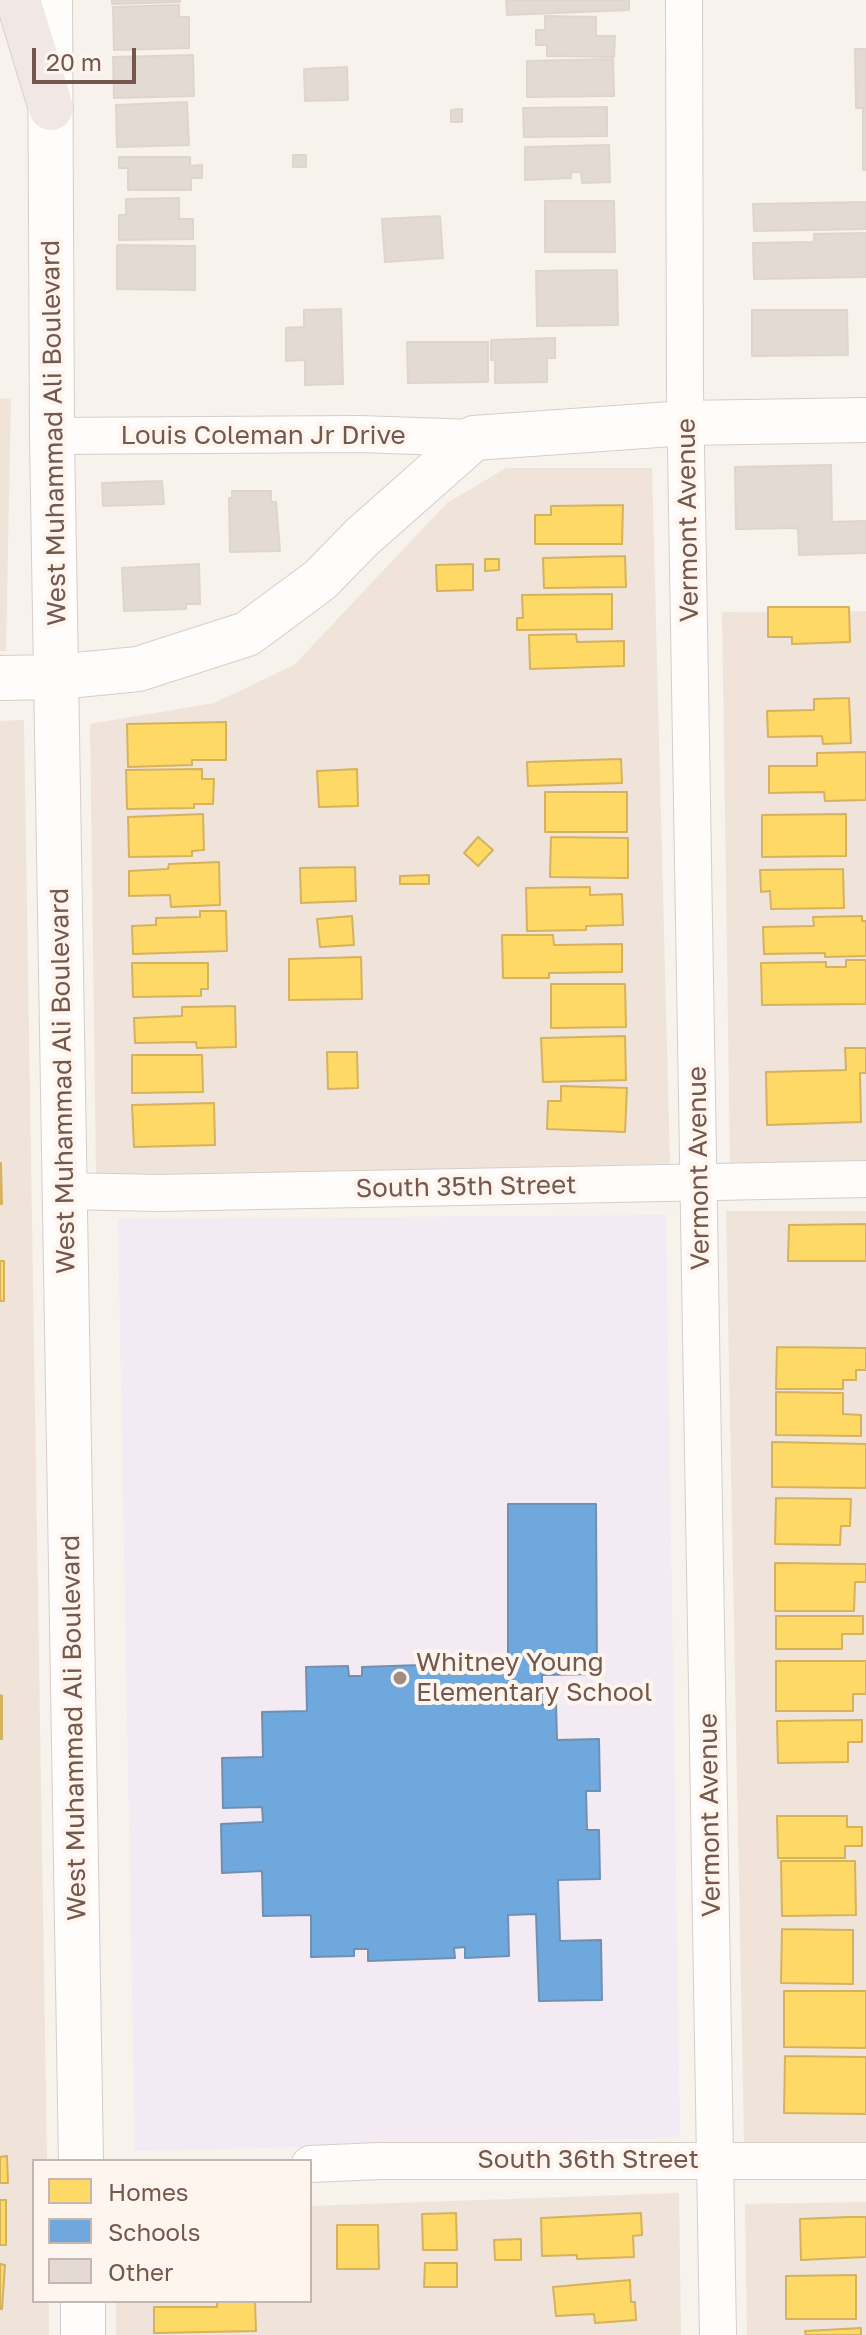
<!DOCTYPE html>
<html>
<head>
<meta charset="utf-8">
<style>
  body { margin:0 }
  #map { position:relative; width:866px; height:2335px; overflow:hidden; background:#f7f2ec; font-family:"Golos Text",sans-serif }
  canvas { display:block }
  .legend { position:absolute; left:32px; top:2159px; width:280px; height:144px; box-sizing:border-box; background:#fef6ee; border:2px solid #c7b6ae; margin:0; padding:10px 14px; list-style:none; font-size:24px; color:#74574d }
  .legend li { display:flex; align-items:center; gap:16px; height:40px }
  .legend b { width:40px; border:2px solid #c7b6ae }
  .scale { position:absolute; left:32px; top:48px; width:104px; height:36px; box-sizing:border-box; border:4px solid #74574d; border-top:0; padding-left:10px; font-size:24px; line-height:28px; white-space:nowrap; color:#74574d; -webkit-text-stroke:6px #fef6ee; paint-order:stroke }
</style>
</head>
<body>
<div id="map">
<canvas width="866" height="2335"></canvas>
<ul class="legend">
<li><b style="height:22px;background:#ffd966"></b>Homes</li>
<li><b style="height:22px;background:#6fa8dc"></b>Schools</li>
<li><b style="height:22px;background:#e3dad4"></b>Other</li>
</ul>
<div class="scale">20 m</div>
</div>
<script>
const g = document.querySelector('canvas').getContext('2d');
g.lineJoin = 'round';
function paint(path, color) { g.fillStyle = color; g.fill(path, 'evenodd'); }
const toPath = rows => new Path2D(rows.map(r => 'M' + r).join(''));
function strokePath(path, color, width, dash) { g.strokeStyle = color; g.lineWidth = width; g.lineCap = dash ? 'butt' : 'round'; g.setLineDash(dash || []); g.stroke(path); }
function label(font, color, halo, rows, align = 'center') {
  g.font = font + ' "Golos Text",sans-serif'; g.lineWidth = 8; g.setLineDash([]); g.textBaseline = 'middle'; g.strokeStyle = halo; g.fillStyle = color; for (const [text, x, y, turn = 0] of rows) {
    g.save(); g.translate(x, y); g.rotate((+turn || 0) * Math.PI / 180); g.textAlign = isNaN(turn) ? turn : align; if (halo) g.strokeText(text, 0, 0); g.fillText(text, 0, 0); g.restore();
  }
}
const residential = toPath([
  [11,398,6,651,0,651,0,399],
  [506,468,652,468,670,1164,96,1177,90,724,214,703,294,665,447,503],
  [866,611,866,1160,730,1164,722,612],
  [24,720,47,2161,34,2161,34,2301,49,2301,49,2335,0,2335,0,721],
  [726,1211,866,1211,866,2144,744,2144],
  [679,2193,681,2335,116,2335,116,2301,310,2301,310,2206],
  [866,2202,866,2335,747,2335,745,2204]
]);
const education = toPath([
  [666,1215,680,2138,135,2151,118,1219]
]);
const homes = toPath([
  [623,505,622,544,535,544,535,515,551,515,551,506,623,505],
  [625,556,626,587,544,588,543,558,625,556],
  [485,559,499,559,499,570,485,571,485,559],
  [473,564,473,590,437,591,436,565,473,564],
  [612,594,612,629,517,630,517,618,523,618,522,595,612,594],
  [768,607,849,607,850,642,792,644,792,637,768,637,768,607],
  [576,634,577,642,624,641,624,666,530,669,529,635,576,634],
  [849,698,851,743,823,744,822,736,768,737,767,711,814,710,814,699,849,698],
  [226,722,226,760,192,760,192,765,128,767,127,724,226,722],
  [866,752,866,800,825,801,824,792,769,793,769,766,817,766,817,753,866,752],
  [621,759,622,783,528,786,527,762,621,759],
  [202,769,202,779,214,779,213,804,194,804,194,808,127,809,126,770,202,769],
  [357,769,358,806,319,807,317,771,357,769],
  [545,792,627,792,627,832,545,832,545,792],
  [203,814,204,850,192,851,192,856,129,857,128,817,203,814],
  [846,814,846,856,762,857,762,815,846,814],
  [478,837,493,850,478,866,464,853,478,837],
  [551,837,628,838,628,878,550,877,551,837],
  [219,862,220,905,171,907,170,895,129,896,129,871,168,869,169,864,219,862],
  [355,867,356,901,301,903,300,868,355,867],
  [843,869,844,908,771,909,770,891,761,892,760,870,843,869],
  [429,875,429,884,400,884,400,876,429,875],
  [590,887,590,895,622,894,623,925,586,926,586,930,527,931,526,888,590,887],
  [200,911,226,911,227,951,133,954,132,926,156,925,156,918,200,917,200,911],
  [352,916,354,945,320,947,317,919,352,916],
  [862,916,862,921,866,921,866,956,825,957,825,953,764,954,763,927,814,926,813,917,862,916],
  [502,935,553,935,554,945,622,944,622,972,549,973,549,978,503,978,502,935],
  [361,957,362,999,289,1000,289,959,361,957],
  [846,960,866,960,866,1004,762,1005,761,963,826,962,826,967,846,967,846,960],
  [132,963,208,963,208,989,201,989,201,996,133,997,132,963],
  [551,984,625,984,626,1027,551,1028,551,984],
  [235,1006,236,1047,197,1048,196,1042,135,1043,134,1018,182,1016,182,1007,235,1006],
  [625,1036,626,1080,543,1082,541,1038,625,1036],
  [845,1048,866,1048,866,1073,860,1073,861,1122,767,1125,766,1072,846,1070,845,1048],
  [327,1052,357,1052,358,1088,328,1089,327,1052],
  [132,1055,202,1055,203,1092,132,1093,132,1055],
  [561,1086,627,1088,625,1132,547,1129,548,1101,561,1101,561,1086],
  [214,1103,215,1145,134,1147,132,1105,214,1103],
  [0,1163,1,1163,2,1204,0,1204,0,1163],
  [866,1224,866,1261,788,1261,789,1225,866,1224],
  [0,1261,4,1261,4,1301,0,1301,0,1261],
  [777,1347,866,1348,866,1370,856,1370,856,1380,843,1380,843,1389,776,1389,777,1347],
  [776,1392,843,1393,843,1414,861,1415,861,1436,776,1435,776,1392],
  [772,1442,866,1444,866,1488,772,1487,772,1442],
  [776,1498,851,1499,850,1526,841,1526,840,1545,775,1544,776,1498],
  [775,1563,866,1564,866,1582,855,1582,854,1611,775,1611,775,1563],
  [776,1616,863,1616,863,1634,842,1634,842,1649,776,1649,776,1616],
  [776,1661,866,1661,866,1694,853,1694,853,1711,776,1711,776,1661],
  [0,1695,2,1696,2,1739,0,1739,0,1695],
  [862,1720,862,1742,848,1742,848,1762,778,1763,777,1721,862,1720],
  [777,1816,847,1816,847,1827,862,1827,862,1846,845,1846,845,1858,778,1858,777,1816],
  [781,1861,855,1861,856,1915,782,1916,781,1861],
  [782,1929,853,1930,853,1984,781,1983,782,1929],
  [784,1991,866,1991,866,2048,784,2047,784,1991],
  [785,2056,866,2057,866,2114,784,2113,785,2056],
  [7,2156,8,2183,0,2183,0,2157,7,2156],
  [0,2200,6,2200,6,2245,0,2245,0,2200],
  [641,2213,642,2235,633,2236,634,2257,577,2259,577,2255,542,2256,541,2218,641,2213],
  [422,2214,456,2213,457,2250,423,2250,422,2214],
  [848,2217,866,2217,866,2257,801,2260,800,2219,848,2217],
  [337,2225,378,2225,379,2269,337,2269,337,2225],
  [521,2239,521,2260,495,2260,494,2240,521,2239],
  [425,2263,457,2263,457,2287,424,2287,425,2263],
  [0,2264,5,2265,2,2309,0,2309,0,2264],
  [856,2275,856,2319,786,2319,786,2276,856,2275],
  [630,2280,631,2302,635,2302,636,2320,595,2323,594,2314,556,2316,553,2287,630,2280],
  [217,2301,255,2301,256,2331,154,2333,154,2307,217,2307,217,2301],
  [861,2328,861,2335,806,2335,805,2331,861,2328]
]);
const schools = toPath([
  [508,1504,596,1504,597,1674,542,1675,542,1705,556,1703,557,1740,599,1739,600,1791,586,1791,587,1830,599,1830,600,1879,558,1880,560,1941,601,1940,602,2000,539,2001,536,1914,508,1915,509,1956,465,1958,465,1947,454,1948,455,1958,368,1961,368,1949,354,1949,354,1956,311,1957,311,1915,263,1916,262,1871,222,1873,221,1824,263,1822,262,1807,223,1808,222,1758,263,1757,262,1712,307,1711,306,1667,348,1666,349,1676,362,1676,362,1667,450,1664,450,1674,463,1673,463,1664,508,1663,508,1504]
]);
const building = toPath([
  [112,0,180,0,180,2,112,4,112,0],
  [506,0,629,0,629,10,507,15,506,0],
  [179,5,179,17,189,17,189,48,114,50,113,7,179,5],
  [545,16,596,17,596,36,615,36,614,57,547,56,547,45,536,45,536,30,545,30,545,16],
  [855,49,866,49,866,170,863,170,863,108,856,108,855,49],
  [193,55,194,96,114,98,113,57,193,55],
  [613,59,614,96,527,97,527,61,613,59],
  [347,67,348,100,305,101,304,69,347,67],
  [187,102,189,145,117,147,116,105,187,102],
  [607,107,607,136,524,137,523,108,607,107],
  [462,109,462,122,451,122,451,110,462,109],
  [609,145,610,182,582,183,581,172,571,172,571,178,525,180,525,147,609,145],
  [293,155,306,155,306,167,293,167,293,155],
  [119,157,190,157,190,166,202,165,202,178,191,178,191,190,128,190,128,168,119,168,119,157],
  [179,198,179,219,193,219,193,239,119,240,119,215,126,215,126,199,179,198],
  [545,201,614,201,615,252,545,252,545,201],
  [866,202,866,229,754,231,753,204,866,202],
  [440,216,443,258,385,262,382,219,440,216],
  [866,233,866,277,754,279,753,243,814,242,814,234,866,233],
  [117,245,195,246,195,290,117,289,117,245],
  [617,270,618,325,537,326,536,271,617,270],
  [341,309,343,384,305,385,305,360,286,361,286,328,304,327,304,310,341,309],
  [752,310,847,310,848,355,752,356,752,310],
  [555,338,555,358,547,358,547,382,495,383,495,360,491,360,491,340,555,338],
  [407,342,488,342,488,382,408,383,407,342],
  [831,465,832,522,866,521,866,553,799,555,798,528,736,529,735,467,831,465],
  [162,481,164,504,103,506,102,483,162,481],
  [232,491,271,491,271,502,276,502,280,551,230,552,229,498,232,498,232,491],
  [199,564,200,604,186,604,186,609,124,611,122,568,199,564]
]);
const minor = toPath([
  [684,0,685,390,718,2335],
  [52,436,359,434,474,438],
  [65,1191,159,1193,866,1179],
  [310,2164,380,2161,866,2161]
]);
const tertiary = toPath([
  [50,0,52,436,81,2161],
  [0,678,57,677,138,669,247,634,320,580,362,537,474,438,686,423,866,420],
  [83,2301,83,2335]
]);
const motorway = toPath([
  [18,0,51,108]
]);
const markers = [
  [400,1678,8,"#a28d85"]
];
const streetNames = [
  ["West Muhammad Ali Boulevard",54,433,-91],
  ["Louis Coleman Jr Drive",263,436],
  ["Vermont Avenue",688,520,-91],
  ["West Muhammad Ali Boulevard",63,1081,-91],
  ["Vermont Avenue",699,1168,-91],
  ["South 35th Street",466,1187,-1],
  ["West Muhammad Ali Boulevard",74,1728,-91],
  ["Vermont Avenue",710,1815,-91],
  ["South 36th Street",588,2160]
];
const poiNames = [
  ["Whitney Young",416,1663],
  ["Elementary School",416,1693]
];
paint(residential, '#f0e4da');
paint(education, '#f3eaf3');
paint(homes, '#ffd966');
strokePath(homes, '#d5b25e', 2);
paint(schools, '#6fa8dc');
strokePath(schools, '#7090b1', 2);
paint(building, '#e3dad4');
strokePath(building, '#e0d5ce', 2);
strokePath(minor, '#d6cdc9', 38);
strokePath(tertiary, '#d6cdc9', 46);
strokePath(motorway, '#d8cfca', 46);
strokePath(minor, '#fefdfc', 36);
strokePath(tertiary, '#fefdfc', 44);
strokePath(motorway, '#f1e8e5', 44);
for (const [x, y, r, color] of markers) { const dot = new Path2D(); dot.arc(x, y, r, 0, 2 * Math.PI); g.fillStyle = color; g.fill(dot); strokePath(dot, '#fef6ee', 3); }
label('26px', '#74574d', '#fef6ee', streetNames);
label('26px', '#74574d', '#fef6ee', poiNames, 'left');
</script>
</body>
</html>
